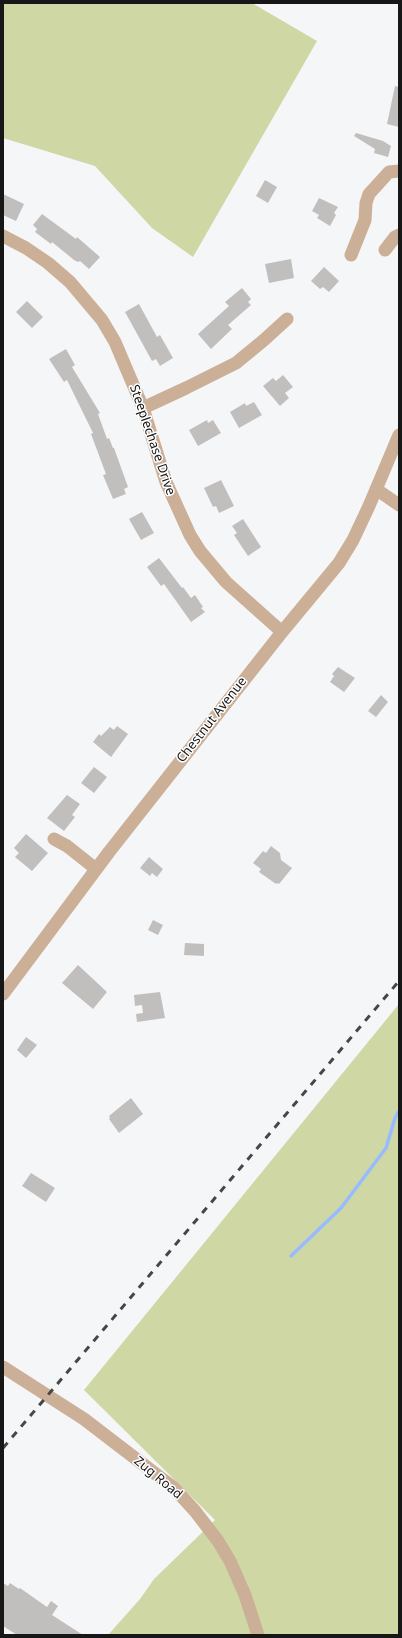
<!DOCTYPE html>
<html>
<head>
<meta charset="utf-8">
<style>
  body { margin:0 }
  #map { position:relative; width:402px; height:1638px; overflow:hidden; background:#f5f6f8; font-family:"Noto Sans",sans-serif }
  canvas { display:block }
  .frame { position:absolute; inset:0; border:4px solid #171718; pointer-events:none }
</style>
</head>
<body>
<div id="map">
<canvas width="402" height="1638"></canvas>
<div class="frame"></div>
</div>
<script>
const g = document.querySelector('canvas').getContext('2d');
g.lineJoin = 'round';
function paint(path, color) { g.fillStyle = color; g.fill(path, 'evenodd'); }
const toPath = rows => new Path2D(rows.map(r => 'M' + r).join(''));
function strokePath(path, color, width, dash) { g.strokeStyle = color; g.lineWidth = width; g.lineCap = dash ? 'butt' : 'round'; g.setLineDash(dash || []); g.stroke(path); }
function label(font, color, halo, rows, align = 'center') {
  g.font = font + ' "Noto Sans",sans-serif'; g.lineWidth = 3; g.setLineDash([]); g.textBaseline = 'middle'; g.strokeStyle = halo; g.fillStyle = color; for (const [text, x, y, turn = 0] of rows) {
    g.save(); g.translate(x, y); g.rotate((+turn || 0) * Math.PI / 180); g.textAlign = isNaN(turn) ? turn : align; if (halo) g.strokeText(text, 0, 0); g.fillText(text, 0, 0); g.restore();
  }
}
const green = toPath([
  [3,3,252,3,317,41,193,257,152,228,95,166,3,138],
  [399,1004,399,1635,108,1635,140,1599,154,1579,215,1520,84,1390]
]);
const stream = toPath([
  [291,1256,341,1208,386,1148,395,1118,399,1111]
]);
const building = toPath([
  [395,86,399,87,399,127,387,124],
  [356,133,383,141,391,146,388,157,374,153,375,149,354,136],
  [265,180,277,187,268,203,256,196],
  [3,194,24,204,16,221,3,215],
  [319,198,338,207,334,213,336,215,330,226,317,218,319,215,312,211],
  [42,214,76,239,77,237,100,257,89,269,80,261,78,262,74,260,52,242,51,244,35,232,37,229,33,225],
  [291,259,294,278,269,283,265,264],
  [324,267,339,281,329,292,323,287,320,289,311,281],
  [242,288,251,299,248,302,251,305,228,325,232,329,211,349,198,334,229,306,225,302],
  [27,301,43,317,32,328,16,312],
  [139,304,157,337,160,335,173,358,160,366,156,359,152,361,125,312],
  [66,349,75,365,72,367,100,413,98,414,107,439,109,438,113,448,114,448,128,487,124,489,126,494,113,499,103,475,106,474,91,434,93,433,67,380,64,382,49,359],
  [283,375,293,387,285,393,289,398,280,406,263,386,273,378,276,381],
  [254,402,262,415,239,428,230,412,245,403,246,406],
  [207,420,208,423,213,420,221,433,198,446,189,430],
  [221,480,234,506,219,513,216,506,213,507,204,488],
  [142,512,154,533,141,540,129,519],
  [243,519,261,547,248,556,234,535,237,533,232,526],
  [159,558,182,588,183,587,191,598,195,595,203,607,201,608,205,612,191,622,164,584,161,586,147,567],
  [338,667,355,678,344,692,330,682,334,676,332,674],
  [381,695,388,702,376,717,368,711],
  [117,726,128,734,111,757,93,742,99,734,101,736,110,727,114,730],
  [94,767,107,777,94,793,81,783],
  [67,795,80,804,72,815,75,817,64,831,47,818],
  [26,834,48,853,32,871,15,857,19,853,14,848],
  [271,846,280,853,281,860,292,868,279,884,277,883,276,884,259,872,261,869,253,863,263,851,266,853],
  [149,857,163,869,157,877,152,873,150,876,140,868],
  [153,920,163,925,158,935,148,930],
  [185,943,204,944,204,956,184,955],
  [78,965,107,992,93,1009,62,983],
  [160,992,165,1018,137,1022,136,1014,143,1013,142,1005,135,1006,134,995],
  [26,1037,37,1045,26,1058,17,1050],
  [131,1098,143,1114,119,1133,109,1119,110,1118,109,1116],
  [31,1173,55,1188,46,1202,22,1186],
  [3,1583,8,1586,10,1583,19,1589,20,1588,47,1607,51,1601,58,1606,52,1615,83,1635,17,1635,3,1626]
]);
const minor = toPath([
  [3,236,26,248,48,263,70,282,102,320,115,342,143,408,166,482,190,535,200,551,226,582,282,632],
  [385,250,395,237,399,235],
  [351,255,365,220,366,203,369,194,389,172,399,171],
  [143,408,186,388,236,363,264,340,287,319],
  [376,489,399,505],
  [54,839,67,846,96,869],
  [3,994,109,852,282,632,339,563,353,540,369,506,399,435],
  [3,1367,84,1419,174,1488,195,1511,218,1541,230,1561,245,1595,258,1635]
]);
const rail = toPath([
  [3,1448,399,981]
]);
const streetNames = [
  ["Steeplechase Drive",152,440,71],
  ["Chestnut Avenue",212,720,-52],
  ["Zug Road",158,1478,40]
];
paint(green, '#cfd8a4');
strokePath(stream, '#98bbff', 3.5);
paint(building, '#c1bfbe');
strokePath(minor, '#cbaf97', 13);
strokePath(rail, '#464647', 3, [7, 7]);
label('13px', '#171718', '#fff', streetNames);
</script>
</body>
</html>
